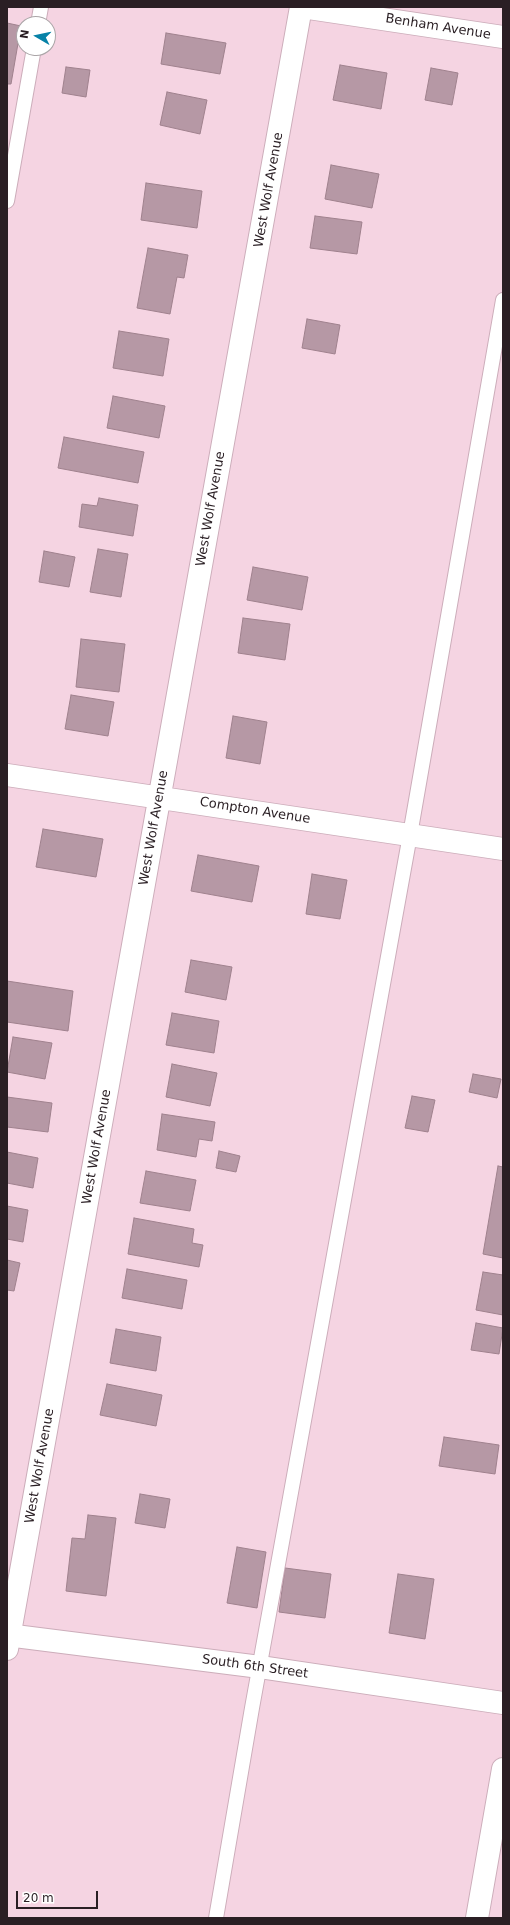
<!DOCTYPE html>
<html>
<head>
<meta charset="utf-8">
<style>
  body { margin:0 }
  #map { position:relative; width:510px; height:1925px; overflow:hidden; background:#f5d4e2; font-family:"DejaVu Sans",sans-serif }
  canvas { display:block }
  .frame { position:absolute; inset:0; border:8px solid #2a1f24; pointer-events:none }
  .north { position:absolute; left:16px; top:16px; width:40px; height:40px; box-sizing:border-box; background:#fff; border:1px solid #aaa5a7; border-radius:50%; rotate:279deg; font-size:11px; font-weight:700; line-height:16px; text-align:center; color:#2a1f24 }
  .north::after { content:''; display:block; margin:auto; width:14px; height:18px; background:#0782a7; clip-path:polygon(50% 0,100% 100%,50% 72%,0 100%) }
  .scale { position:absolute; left:16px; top:1891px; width:82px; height:18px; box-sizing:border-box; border:2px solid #2a1f24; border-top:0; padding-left:5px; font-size:12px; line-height:14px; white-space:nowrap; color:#2a1f24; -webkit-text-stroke:3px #fff; paint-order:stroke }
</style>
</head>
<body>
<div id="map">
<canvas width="510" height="1925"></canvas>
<div class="frame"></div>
<div class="north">N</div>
<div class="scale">20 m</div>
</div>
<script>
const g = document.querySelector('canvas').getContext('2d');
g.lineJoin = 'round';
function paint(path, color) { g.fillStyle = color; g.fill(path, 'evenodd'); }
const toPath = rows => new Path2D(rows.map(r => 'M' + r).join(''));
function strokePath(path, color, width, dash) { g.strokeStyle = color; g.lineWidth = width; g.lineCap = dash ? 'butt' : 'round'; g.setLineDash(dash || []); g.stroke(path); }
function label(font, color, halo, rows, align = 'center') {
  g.font = font + ' "DejaVu Sans",sans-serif'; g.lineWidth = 3; g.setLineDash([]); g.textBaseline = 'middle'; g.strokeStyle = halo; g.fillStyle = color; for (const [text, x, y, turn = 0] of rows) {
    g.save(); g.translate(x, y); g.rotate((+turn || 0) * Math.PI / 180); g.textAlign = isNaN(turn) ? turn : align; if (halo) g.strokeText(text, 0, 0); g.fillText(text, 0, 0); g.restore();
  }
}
const building = toPath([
  [7,23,21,26,11,84,7,84,7,23],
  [166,33,226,43,220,74,161,64,166,33],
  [340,65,387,73,381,109,333,100,340,65],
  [66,67,90,70,86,97,62,93,66,67],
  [431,68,458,73,452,105,425,100,431,68],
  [167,92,207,100,200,134,160,125,167,92],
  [331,165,379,174,372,208,325,199,331,165],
  [146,183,202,191,197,228,141,220,146,183],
  [315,216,362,222,357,254,310,248,315,216],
  [148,248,188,255,184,278,177,277,170,314,137,308,148,248],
  [307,319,340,325,335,354,302,348,307,319],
  [119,331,169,339,163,376,113,368,119,331],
  [113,396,165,406,159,438,107,428,113,396],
  [64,437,144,452,138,483,58,468,64,437],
  [99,498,138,505,133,536,79,527,82,504,97,506,99,498],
  [98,549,128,554,121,597,90,592,98,549],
  [44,551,75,557,69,587,39,582,44,551],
  [253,567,308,577,302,610,247,600,253,567],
  [243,618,290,624,285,660,238,653,243,618],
  [81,639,125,644,119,692,76,687,81,639],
  [71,695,114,702,108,736,65,729,71,695],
  [233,716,267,722,260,764,226,758,233,716],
  [43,829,103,839,96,877,36,867,43,829],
  [198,855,259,866,252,902,191,891,198,855],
  [312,874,347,880,340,919,306,914,312,874],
  [191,960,232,967,226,1000,185,992,191,960],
  [7,981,73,991,68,1031,7,1022,7,981],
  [172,1013,219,1021,214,1053,166,1045,172,1013],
  [13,1037,52,1043,45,1079,7,1072,13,1037],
  [172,1064,217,1073,210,1106,166,1097,172,1064],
  [473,1074,501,1079,497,1098,469,1092,473,1074],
  [412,1096,435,1100,428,1132,405,1128,412,1096],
  [7,1097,52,1103,48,1132,7,1127,7,1097],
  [162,1114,215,1122,212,1141,199,1139,196,1157,157,1150,162,1114],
  [219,1151,240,1156,236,1172,216,1168,219,1151],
  [7,1152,38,1158,33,1188,7,1183,7,1152],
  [498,1166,503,1167,503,1258,483,1254,498,1166],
  [146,1171,196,1180,190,1211,140,1203,146,1171],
  [7,1206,28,1210,23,1242,7,1239,7,1206],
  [134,1218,194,1229,192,1243,203,1245,199,1267,128,1254,134,1218],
  [7,1260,20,1263,14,1291,7,1290,7,1260],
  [127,1269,187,1280,182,1309,122,1298,127,1269],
  [483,1272,503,1275,503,1315,476,1310,483,1272],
  [476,1323,503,1328,499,1354,471,1350,476,1323],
  [116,1329,161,1337,156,1371,110,1363,116,1329],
  [107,1384,162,1395,156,1426,100,1415,107,1384],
  [444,1437,499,1445,495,1474,439,1466,444,1437],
  [140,1494,170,1499,165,1528,135,1523,140,1494],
  [88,1515,116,1518,106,1596,66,1591,72,1538,85,1539,88,1515],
  [237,1547,266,1552,257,1608,227,1603,237,1547],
  [285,1568,331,1574,325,1618,279,1612,285,1568],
  [398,1574,434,1579,425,1639,389,1633,398,1574]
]);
const service = toPath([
  [38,24,41,7],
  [7,201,34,48],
  [216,1918,252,1708,410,835,503,300]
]);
const minor = toPath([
  [7,775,503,849],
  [7,1649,301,7],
  [477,1918,503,1769]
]);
const tertiary = toPath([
  [7,1635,260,1667,503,1703]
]);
const secondary = toPath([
  [302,7,503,37]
]);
const streetNames = [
  ["Benham Avenue",438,27,9],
  ["West Wolf Avenue",269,190,-80],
  ["West Wolf Avenue",211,509,-80],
  ["Compton Avenue",255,811,9],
  ["West Wolf Avenue",154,828,-80],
  ["West Wolf Avenue",97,1147,-80],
  ["West Wolf Avenue",40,1466,-80],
  ["South 6th Street",255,1667,8]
];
paint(building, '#b698a5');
strokePath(building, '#9f818d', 1);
strokePath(service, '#ccadba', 16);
strokePath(minor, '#ccadba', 24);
strokePath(tertiary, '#ccadba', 24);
strokePath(secondary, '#ccadba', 24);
strokePath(service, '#fff', 14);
strokePath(minor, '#fff', 22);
strokePath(tertiary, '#fff', 22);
strokePath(secondary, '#fff', 22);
label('13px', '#2a1f24', '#fff', streetNames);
</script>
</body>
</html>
